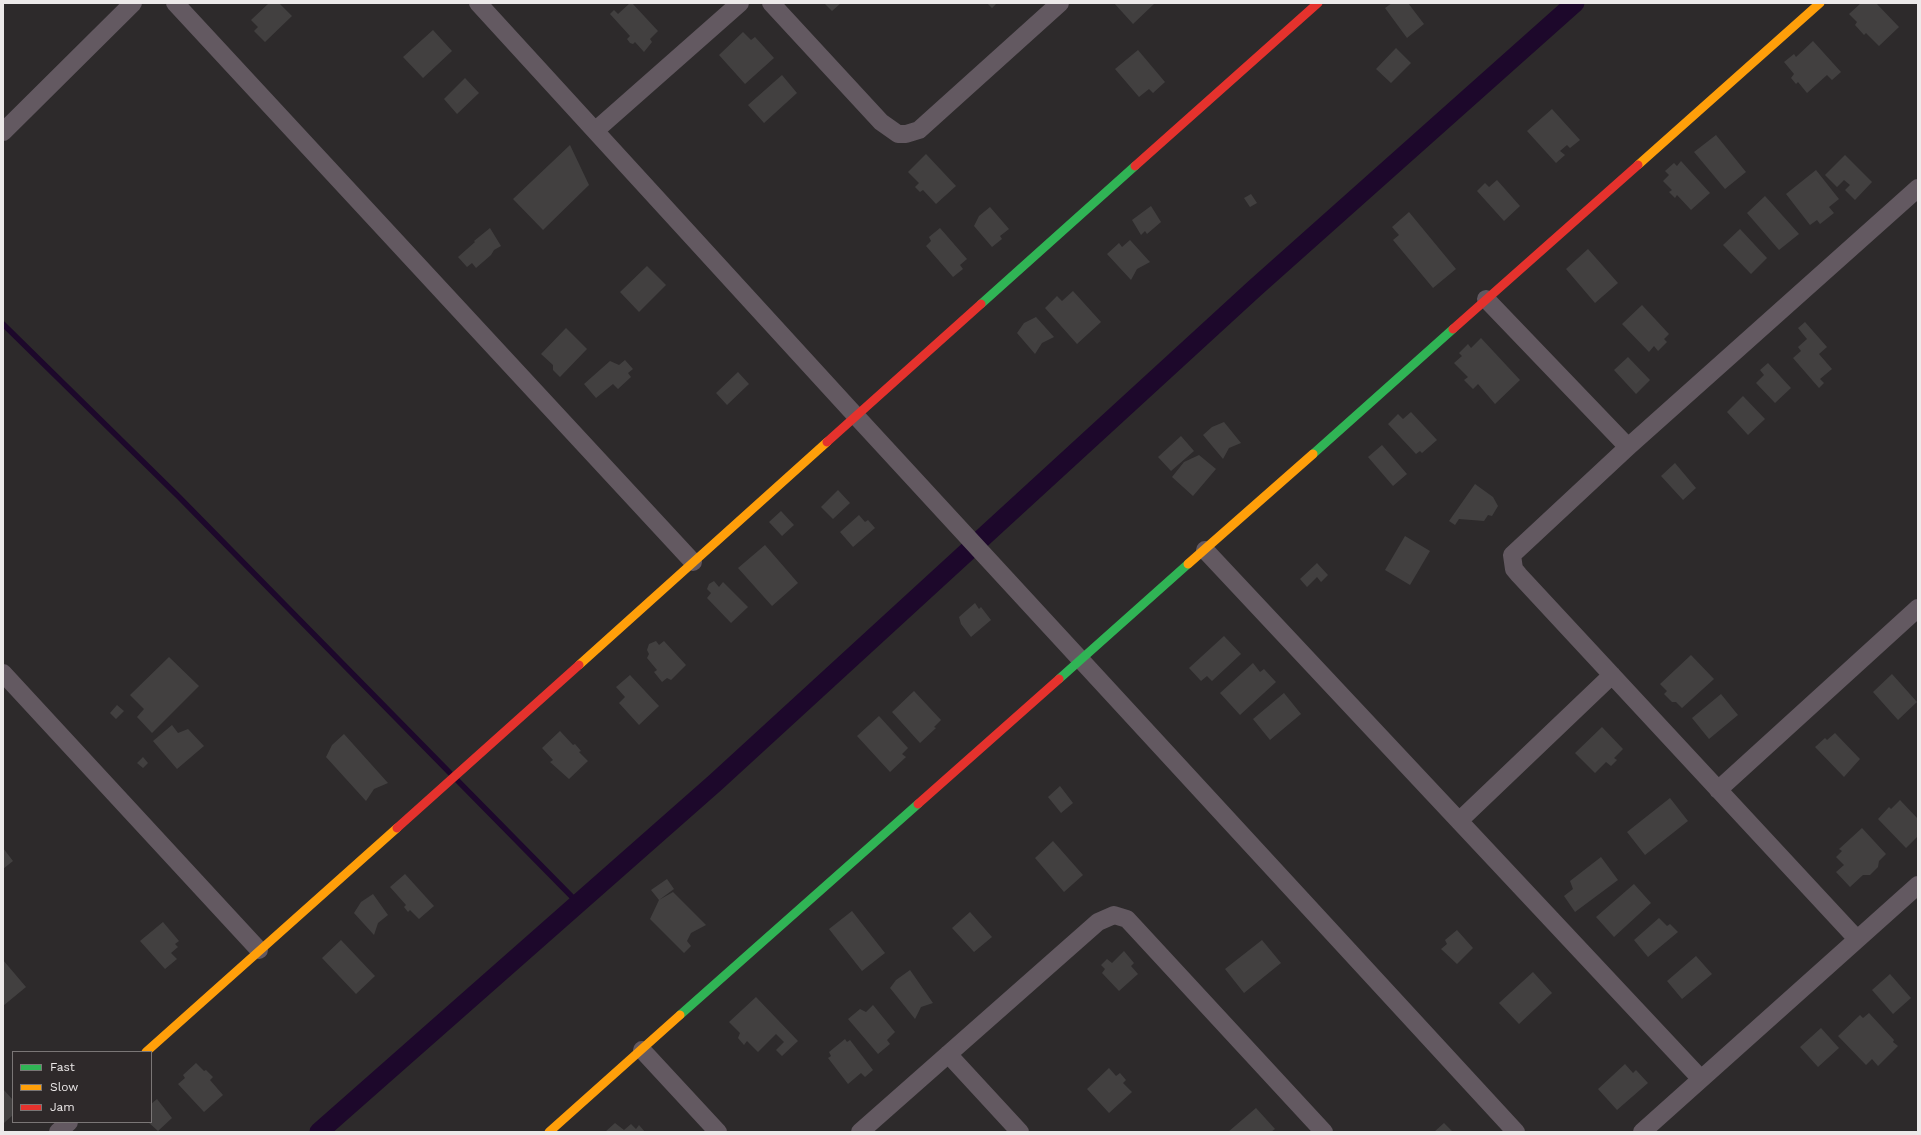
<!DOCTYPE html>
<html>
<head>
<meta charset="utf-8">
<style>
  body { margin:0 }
  #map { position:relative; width:1921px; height:1135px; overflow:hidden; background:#2d2a2b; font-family:"Work Sans",sans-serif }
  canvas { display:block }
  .frame { position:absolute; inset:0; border:4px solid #ece9e9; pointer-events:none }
  .legend { position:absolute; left:12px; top:1051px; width:140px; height:72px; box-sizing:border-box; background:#2e292a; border:1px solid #7a7676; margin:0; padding:5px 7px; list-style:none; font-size:12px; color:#ece9e9 }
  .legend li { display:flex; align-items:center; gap:8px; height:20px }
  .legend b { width:20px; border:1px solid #7a7676 }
</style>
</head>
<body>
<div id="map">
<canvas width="1921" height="1135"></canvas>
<div class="frame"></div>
<ul class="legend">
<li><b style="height:5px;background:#30b455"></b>Fast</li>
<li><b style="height:5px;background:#ff9f0a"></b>Slow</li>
<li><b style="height:5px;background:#e5322d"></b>Jam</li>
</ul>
</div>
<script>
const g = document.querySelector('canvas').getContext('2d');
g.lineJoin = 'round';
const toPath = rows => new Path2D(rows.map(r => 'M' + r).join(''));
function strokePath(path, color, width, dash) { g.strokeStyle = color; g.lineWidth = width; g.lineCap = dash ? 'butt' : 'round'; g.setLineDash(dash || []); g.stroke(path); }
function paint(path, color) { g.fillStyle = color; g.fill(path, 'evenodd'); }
const stream = toPath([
  [3,324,179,497,450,773],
  [456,779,579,904]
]);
const canal = toPath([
  [319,1132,716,782,1255,288,1575,3]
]);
const building = toPath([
  [269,3,279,3,292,16,265,42,254,31,258,27,251,20],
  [630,3,632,3,658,31,650,39,652,42,644,52,635,42,633,44,630,43,627,39,630,36,610,14,614,10,618,14],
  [824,3,841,3,832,11],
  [987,3,997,3,992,8],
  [1114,3,1153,3,1154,4,1133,24],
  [1392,3,1408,3,1424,24,1407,38,1385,8],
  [1861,3,1876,3,1899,27,1879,46,1866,33,1864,35,1855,25,1857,22,1849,14],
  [433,30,452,51,423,78,403,57],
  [743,32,751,40,755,37,774,58,745,84,719,55],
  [1813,41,1841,72,1832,80,1827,75,1807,93,1798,82,1796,84,1791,78,1794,74,1784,62,1794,54,1796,57],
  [1396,48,1411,63,1391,83,1376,69],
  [1138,50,1165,82,1153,93,1149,89,1139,97,1115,69],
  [782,75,797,93,764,123,748,105],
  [465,78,479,93,457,114,444,99],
  [1552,109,1580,140,1570,148,1567,145,1560,151,1565,155,1556,163,1527,131],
  [1716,135,1746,172,1725,189,1694,152],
  [570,145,589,185,543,230,513,199],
  [926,154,956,186,936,204,923,190,920,192,915,187,919,183,908,172],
  [1845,155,1872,182,1855,200,1845,190,1850,185,1844,180,1837,187,1825,175],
  [1681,161,1710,193,1691,210,1677,195,1675,198,1669,192,1672,190,1663,181,1669,175,1665,171,1674,163,1677,166],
  [1816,170,1839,199,1829,207,1834,213,1820,224,1817,220,1810,225,1786,194],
  [1497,180,1520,206,1504,221,1477,191,1485,183,1489,187],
  [1251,194,1257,203,1250,207,1244,198],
  [1765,196,1799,234,1779,250,1747,213],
  [1151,206,1161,222,1147,234,1145,231,1141,235,1132,220],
  [990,207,1009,229,1000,236,1002,239,992,247,974,226,979,216],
  [1409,212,1456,269,1433,288,1393,240,1399,235,1392,227],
  [490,228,501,246,494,250,491,255,476,268,472,263,467,267,458,257,475,242,474,241],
  [940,228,967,259,960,265,963,269,953,277,926,246,931,241,929,237],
  [1740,229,1767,258,1751,274,1723,245],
  [1130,240,1150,262,1137,269,1131,280,1107,254,1119,243,1122,247],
  [1588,249,1618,283,1595,303,1566,269],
  [647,266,666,285,639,312,620,292],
  [1073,291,1101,322,1077,344,1045,308,1057,296,1062,301],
  [1642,305,1669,334,1664,339,1667,342,1658,351,1654,346,1649,352,1622,324],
  [1036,317,1054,337,1042,343,1035,354,1017,333,1024,323],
  [1805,322,1827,347,1819,354,1832,369,1820,379,1824,383,1819,388,1793,358,1801,351,1798,347,1807,339,1798,328],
  [566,328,587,349,560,377,553,370,553,365,541,354],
  [1481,338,1520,380,1495,404,1478,384,1473,389,1464,380,1468,377,1454,363,1462,356,1459,353,1468,344,1471,348],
  [1628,357,1650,380,1636,394,1614,370],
  [625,360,633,369,628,373,631,377,618,389,613,384,596,398,584,384,610,361,619,365],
  [1768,363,1791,388,1775,403,1756,383,1764,375,1760,370],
  [738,372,749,384,727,405,716,393],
  [1743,396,1765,419,1748,435,1727,412],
  [1411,412,1437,440,1422,453,1420,451,1416,454,1388,424,1398,414,1403,419],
  [1224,422,1241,443,1229,448,1223,459,1203,435,1212,427],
  [1181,436,1194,451,1171,471,1158,457],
  [1382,445,1407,474,1393,486,1368,457],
  [1199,455,1216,469,1193,496,1172,477,1184,462],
  [1675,463,1696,488,1683,500,1661,476],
  [1475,484,1493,497,1498,506,1492,516,1488,515,1484,521,1459,519,1455,525,1449,521],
  [838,490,850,503,833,519,821,507],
  [781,511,794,525,782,536,769,522],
  [859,515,865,522,868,520,875,528,853,547,840,532],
  [1405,536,1430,551,1410,585,1385,570],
  [765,545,798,583,772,606,738,568],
  [1317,563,1328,575,1321,582,1317,577,1307,587,1300,579],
  [714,581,719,587,723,582,748,607,731,623,707,598,711,593,707,589,709,584],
  [975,603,979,609,981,607,991,620,971,637,961,624,959,617],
  [1224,636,1241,654,1212,681,1207,676,1201,681,1189,668],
  [656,641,659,645,664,641,686,665,671,680,667,678,662,682,654,672,657,670,647,658,649,654,647,650,649,644],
  [1691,655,1714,679,1682,708,1676,702,1672,702,1664,694,1667,691,1660,684],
  [169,657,199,686,152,733,137,717,144,709,130,695],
  [1253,663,1260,672,1264,669,1276,682,1240,715,1220,693],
  [1892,674,1917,702,1898,720,1873,692],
  [630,675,659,706,639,725,619,703,625,697,616,687],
  [914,691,941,720,934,727,936,728,920,743,892,712],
  [1284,693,1301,714,1270,740,1253,719],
  [1721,694,1738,715,1709,739,1692,718],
  [117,705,124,711,116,719,110,713],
  [879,716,908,748,902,754,906,757,890,772,857,736],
  [172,725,178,733,188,729,204,746,177,769,153,741],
  [1602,727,1623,749,1614,758,1617,760,1611,766,1606,762,1595,773,1575,753],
  [560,731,573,745,575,744,581,751,579,752,588,761,569,779,550,762,553,760,542,748],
  [1835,733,1860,759,1844,777,1815,747,1825,738,1827,740],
  [344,734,388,783,374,789,366,801,326,757,332,745],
  [143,757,148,763,143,768,137,763],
  [1060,786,1073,803,1061,813,1048,797],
  [1670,798,1688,821,1645,855,1627,832],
  [1900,800,1918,819,1918,836,1906,848,1878,819,1889,807,1891,809],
  [1862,828,1886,854,1879,861,1878,867,1870,875,1863,875,1850,887,1836,872,1844,865,1836,857,1842,851,1839,849],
  [1053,841,1083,875,1064,892,1035,858],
  [3,848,13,861,3,869],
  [1601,857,1618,880,1575,912,1564,896,1573,889,1570,881],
  [405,874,434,906,419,919,410,910,408,912,404,907,406,905,390,887],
  [667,879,674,889,659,900,651,890],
  [1634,884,1651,903,1614,937,1596,917],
  [673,892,706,925,691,933,687,941,691,946,684,953,650,919,659,900],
  [373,894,388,915,378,923,374,935,354,913,361,902],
  [852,911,885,953,862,971,829,929],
  [970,912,992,937,974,952,952,928],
  [1659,918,1667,926,1670,924,1678,932,1648,957,1634,940],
  [163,922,179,941,175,944,178,947,171,953,177,959,165,969,140,941],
  [1457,930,1473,948,1457,964,1441,949,1447,944,1445,940],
  [341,940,375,976,356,994,322,958],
  [1262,940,1281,963,1244,993,1225,969],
  [1124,951,1134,963,1131,966,1138,974,1119,991,1102,973,1105,969,1101,965,1107,959,1112,963],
  [1696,956,1712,974,1682,999,1667,981],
  [3,960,26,987,3,1006],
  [910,970,933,1003,921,1007,915,1019,890,988,896,980],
  [1533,972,1552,993,1519,1024,1499,1003],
  [1890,974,1911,998,1893,1014,1872,990],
  [756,997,798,1041,782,1056,776,1050,784,1042,776,1034,758,1052,747,1041,744,1045,738,1038,740,1033,729,1022],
  [873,1005,895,1032,887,1040,890,1044,878,1054,848,1019,860,1009,866,1012],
  [1869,1013,1894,1040,1893,1042,1898,1046,1878,1066,1872,1059,1866,1065,1838,1036,1860,1015,1863,1018],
  [1821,1028,1839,1048,1818,1067,1800,1047],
  [845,1039,847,1042,850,1040,873,1070,865,1077,861,1073,848,1084,828,1058,831,1056,829,1052],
  [196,1063,204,1071,206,1070,213,1077,210,1080,223,1095,204,1112,178,1084,185,1078,183,1075],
  [1625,1064,1633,1073,1636,1070,1648,1083,1617,1110,1598,1089],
  [1109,1068,1116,1076,1120,1073,1126,1080,1123,1083,1132,1092,1109,1113,1087,1089],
  [3,1089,13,1100,13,1115,4,1123,3,1122],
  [157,1099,172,1118,158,1131,148,1122,151,1122,151,1104],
  [1256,1108,1275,1129,1271,1132,1228,1132],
  [615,1123,624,1130,631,1124,636,1129,639,1125,645,1132,605,1132],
  [1444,1123,1453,1132,1434,1132]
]);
const street = toPath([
  [175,3,693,562],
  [478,3,856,416,1516,1132],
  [771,3,881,122,898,134,906,134,919,130,1060,3],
  [596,130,740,3],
  [3,132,133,3],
  [1486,299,1628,447],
  [1205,550,1701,1079],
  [3,673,259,950],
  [1718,790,1918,608],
  [1459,821,1612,675],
  [1857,939,1519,575,1514,569,1512,555,1628,447,1918,188],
  [642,1050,718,1132],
  [948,1054,1020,1132],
  [58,1132,69,1122],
  [860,1132,1098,922,1114,915,1127,919,1324,1132],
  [1642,1132,1918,885]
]);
const fast = toPath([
  [981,304,1135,166],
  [1313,454,1453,329],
  [1059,679,1188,564],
  [680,1015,918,804]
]);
const slow = toPath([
  [1638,165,1820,3],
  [1188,564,1313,454],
  [579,665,827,442],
  [146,1052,397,828],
  [549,1132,680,1015]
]);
const jam = toPath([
  [1135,166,1318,3],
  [1453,329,1638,165],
  [827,442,981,304],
  [918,804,1059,679],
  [397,828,579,665]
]);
strokePath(stream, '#1d082b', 5.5);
strokePath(canal, '#1d082b', 19);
paint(building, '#424040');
strokePath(street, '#635961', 18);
strokePath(fast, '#30b455', 9);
strokePath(slow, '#ff9f0a', 9);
strokePath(jam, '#e5322d', 9);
</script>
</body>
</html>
